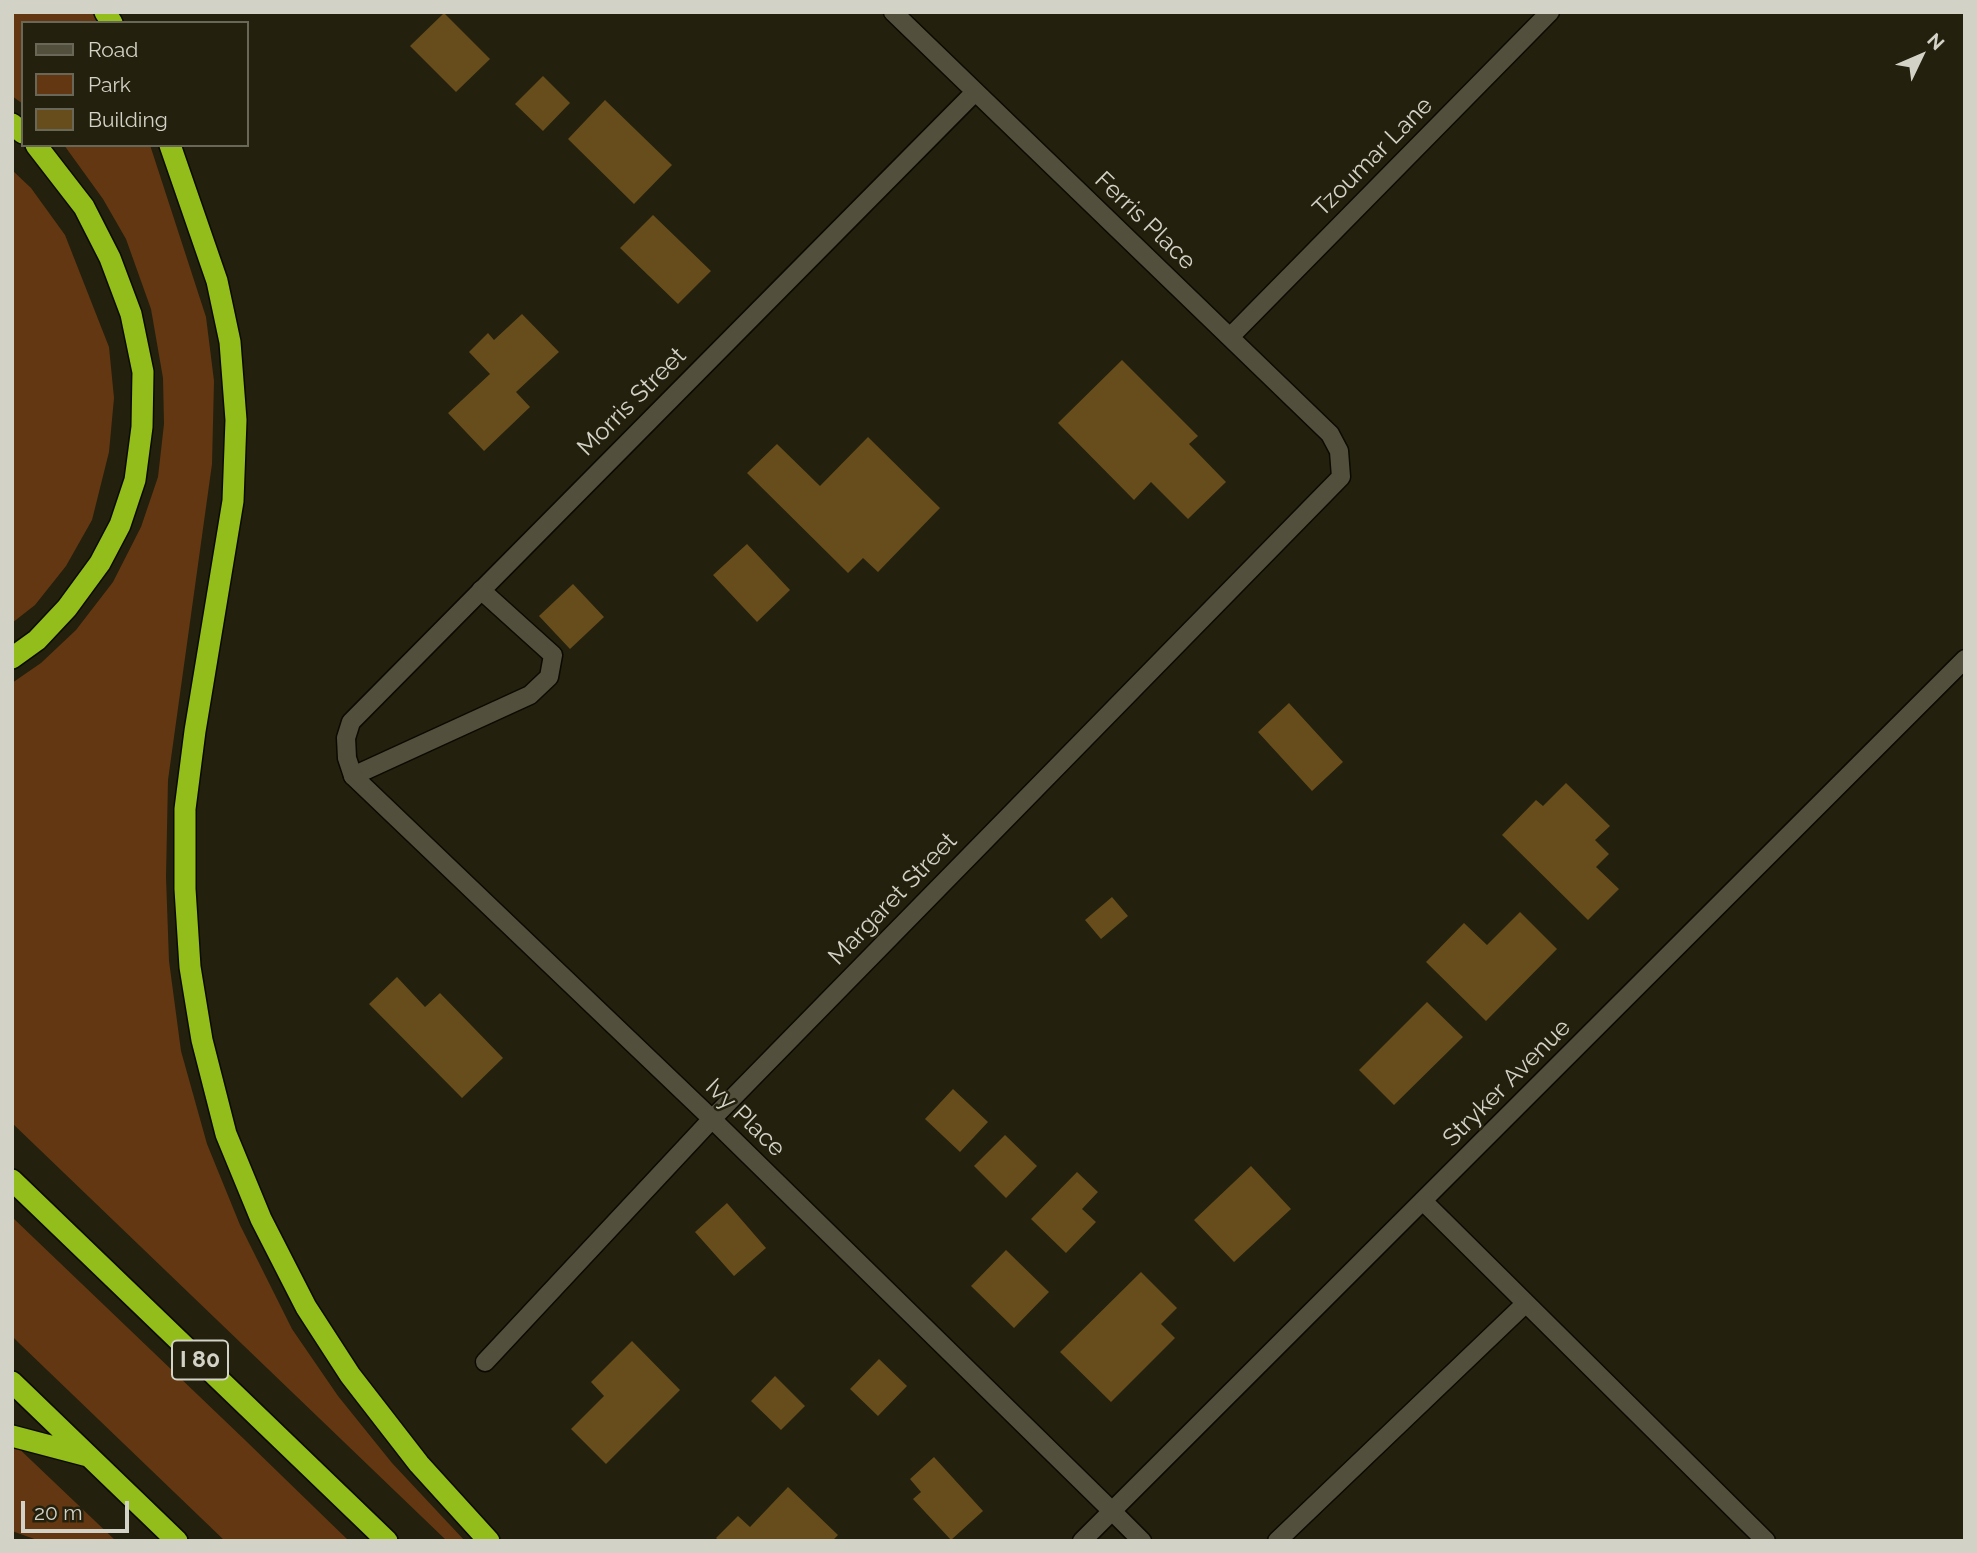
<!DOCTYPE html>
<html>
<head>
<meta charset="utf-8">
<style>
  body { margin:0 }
  #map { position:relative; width:1977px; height:1553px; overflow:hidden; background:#23200e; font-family:Raleway,sans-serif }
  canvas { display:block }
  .frame { position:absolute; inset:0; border:14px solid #d3d2c6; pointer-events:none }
  .legend { position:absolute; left:21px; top:21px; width:228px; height:126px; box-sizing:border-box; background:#23200e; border:2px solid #696758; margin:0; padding:9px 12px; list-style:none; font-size:21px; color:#d3d2c6 }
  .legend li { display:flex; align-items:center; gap:14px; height:35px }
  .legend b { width:35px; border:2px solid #696758 }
  .north { position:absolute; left:1886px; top:21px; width:70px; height:70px; -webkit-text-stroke:5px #23200e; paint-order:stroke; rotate:46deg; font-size:19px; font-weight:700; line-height:28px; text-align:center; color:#d3d2c6 }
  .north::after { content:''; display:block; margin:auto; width:24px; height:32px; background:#d3d2c6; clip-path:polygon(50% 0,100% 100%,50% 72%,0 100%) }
  .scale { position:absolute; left:21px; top:1501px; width:108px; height:32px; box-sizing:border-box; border:4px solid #d3d2c6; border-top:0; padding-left:9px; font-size:21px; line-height:24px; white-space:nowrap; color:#d3d2c6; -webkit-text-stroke:5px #23200e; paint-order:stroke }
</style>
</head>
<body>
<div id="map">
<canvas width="1977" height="1553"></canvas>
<div class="frame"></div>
<ul class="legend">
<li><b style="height:9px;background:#52503c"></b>Road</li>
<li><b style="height:19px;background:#633711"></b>Park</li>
<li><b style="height:19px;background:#674d1c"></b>Building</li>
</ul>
<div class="north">N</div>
<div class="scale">20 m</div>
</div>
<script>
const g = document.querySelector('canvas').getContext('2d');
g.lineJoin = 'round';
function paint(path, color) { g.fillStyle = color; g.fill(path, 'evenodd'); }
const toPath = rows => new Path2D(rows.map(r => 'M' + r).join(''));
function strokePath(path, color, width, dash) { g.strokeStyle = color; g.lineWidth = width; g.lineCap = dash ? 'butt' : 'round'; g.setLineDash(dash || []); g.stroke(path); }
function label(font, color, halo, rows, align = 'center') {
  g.font = font + ' Raleway,sans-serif'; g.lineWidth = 5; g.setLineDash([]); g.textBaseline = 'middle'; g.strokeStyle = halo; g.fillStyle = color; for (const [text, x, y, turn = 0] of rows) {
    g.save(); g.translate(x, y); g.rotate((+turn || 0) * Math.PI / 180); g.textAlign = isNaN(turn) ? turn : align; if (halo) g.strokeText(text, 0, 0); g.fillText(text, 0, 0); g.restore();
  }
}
const green = toPath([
  [12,12,105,12,109,23,23,23,23,104,12,96],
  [64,145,150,145,206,317,214,381,212,464,168,780,166,877,169,961,181,1051,207,1144,240,1225,292,1329,338,1396,392,1463,465,1541,447,1541,12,1123,12,683,41,663,76,630,113,582,141,527,158,477,164,424,163,378,151,309,126,239,103,199],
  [12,170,31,188,65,235,109,347,114,398,109,452,92,520,66,566,35,605,12,623],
  [12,1217,246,1441,349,1541,225,1541,21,1345,12,1336],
  [12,1442,116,1541,40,1541,12,1531]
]);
const building = toPath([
  [444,13,490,59,456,92,410,46],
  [543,76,570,103,543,131,515,104],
  [605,100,672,165,634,204,568,139],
  [653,215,711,271,678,304,620,248],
  [522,314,559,352,516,392,530,407,484,451,448,413,490,374,469,352,488,333,494,340],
  [1122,360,1198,436,1189,444,1226,482,1188,519,1151,482,1134,500,1058,423],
  [868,437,940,508,878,572,863,558,848,573,747,473,777,444,820,486],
  [747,544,790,590,757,622,713,575],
  [573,584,604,617,570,649,539,616],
  [1289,703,1343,762,1312,791,1258,732],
  [1566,783,1610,826,1595,840,1609,854,1596,867,1619,889,1588,920,1502,835,1536,800,1543,806],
  [1112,897,1128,916,1101,939,1085,920],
  [1520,912,1557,949,1486,1021,1426,962,1464,923,1487,945],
  [397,977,425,1007,440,993,503,1058,462,1098,369,1004],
  [1427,1002,1463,1037,1394,1105,1359,1070],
  [953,1089,988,1122,960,1152,925,1119],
  [1005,1135,1037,1166,1006,1198,974,1166],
  [1251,1166,1291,1209,1234,1262,1194,1220],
  [1077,1172,1098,1192,1082,1209,1096,1222,1066,1253,1031,1219],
  [727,1203,766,1248,734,1276,695,1232],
  [1006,1250,1049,1292,1014,1328,971,1286],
  [1141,1272,1177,1308,1161,1324,1175,1338,1111,1402,1060,1352],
  [632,1341,680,1390,606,1464,571,1429,604,1396,591,1382],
  [879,1359,907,1386,878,1416,850,1389],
  [775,1376,805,1406,781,1430,751,1401],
  [934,1457,983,1511,951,1540,913,1499,921,1492,910,1479],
  [788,1487,838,1535,832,1541,719,1541,716,1538,738,1516,750,1527]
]);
const service = toPath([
  [353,776,530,695,549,677,553,655,481,590],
  [1423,1201,1766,1541],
  [1112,1511,1142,1541],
  [1277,1541,1526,1303]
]);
const minor = toPath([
  [975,92,351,722,346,738,347,758,353,776,712,1119,1112,1511],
  [1230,337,1550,12],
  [485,1362,712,1119,1341,477,1339,451,1330,434,893,12],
  [1082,1541,1965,659]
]);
const motorway = toPath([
  [105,12,112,23],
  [12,124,23,133],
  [170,145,217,281,230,342,236,420,233,501,195,731,185,809,185,889,190,967,202,1040,226,1134,261,1219,306,1307,350,1375,419,1464,489,1541],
  [12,658,37,640,67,608,100,563,120,525,135,480,142,427,143,372,131,314,110,258,84,207,36,145],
  [12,1180,387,1541],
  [12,1382,177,1541],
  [12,1436,88,1456]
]);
const shields = [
  [200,1360,56]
];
const shieldNames = [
  ["I 80",200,1360]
];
const streetNames = [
  ["Tzoumar Lane",1373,157,-45],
  ["Ferris Place",1145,221,44],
  ["Morris Street",632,402,-45],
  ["Margaret Street",893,899,-46],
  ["Stryker Avenue",1507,1083,-45],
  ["Ivy Place",745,1118,44]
];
paint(green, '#633711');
paint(building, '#674d1c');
strokePath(service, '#0c0a00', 21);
strokePath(minor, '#0c0a00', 21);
strokePath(motorway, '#0c0a00', 24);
strokePath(service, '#52503c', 18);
strokePath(minor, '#52503c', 18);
strokePath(motorway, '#93bd1b', 21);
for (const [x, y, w] of shields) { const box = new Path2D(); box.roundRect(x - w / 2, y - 19.5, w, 39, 5); g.fillStyle = '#23200e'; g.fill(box); strokePath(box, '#d3d2c6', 2); }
label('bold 23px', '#d3d2c6', null, shieldNames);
label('24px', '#d3d2c6', '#23200e', streetNames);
</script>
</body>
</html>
